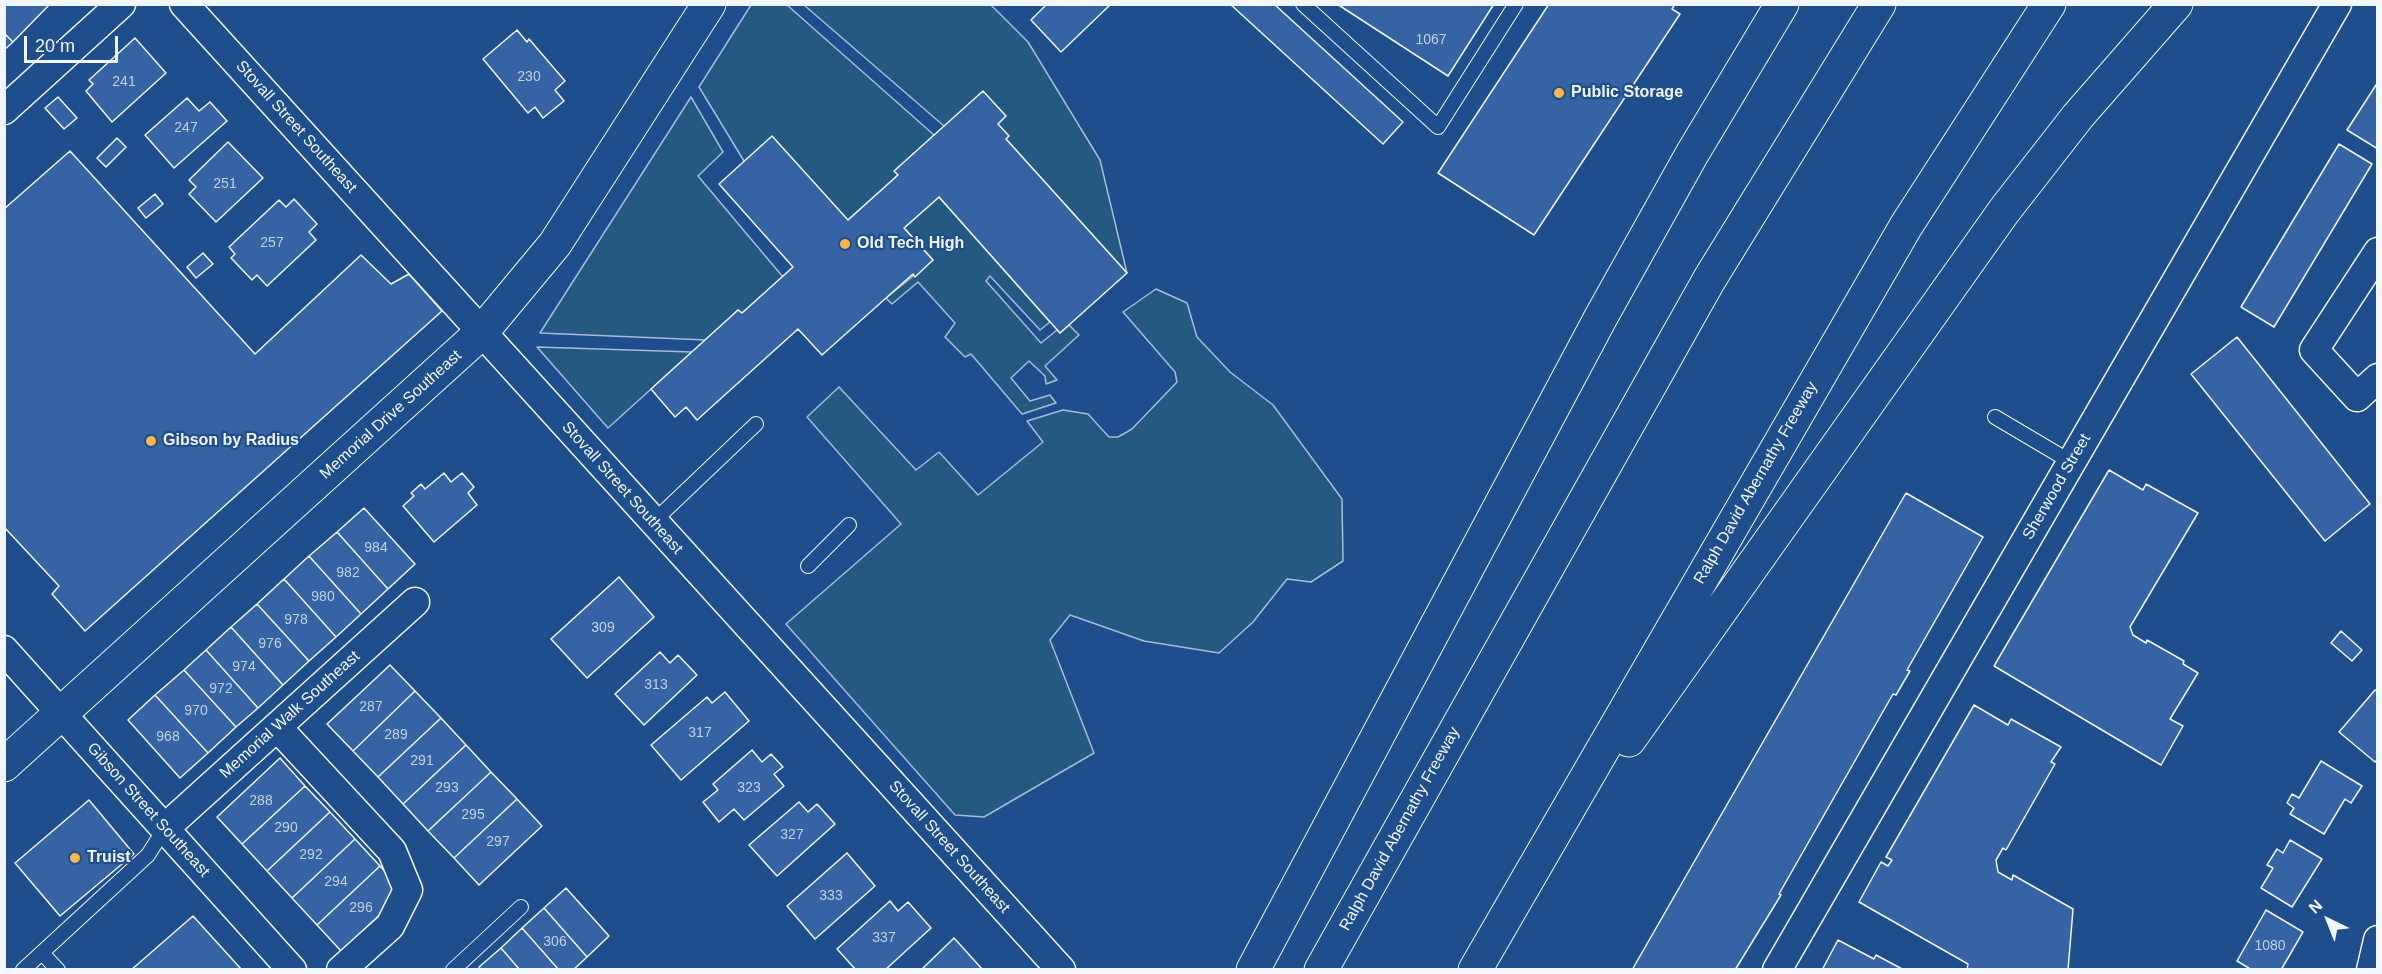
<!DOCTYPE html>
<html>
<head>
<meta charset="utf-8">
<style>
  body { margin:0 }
  #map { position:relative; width:2382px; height:974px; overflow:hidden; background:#1f4e8c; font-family:Arial,sans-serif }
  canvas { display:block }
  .frame { position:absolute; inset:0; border:6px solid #f2f6ff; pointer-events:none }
  .north { position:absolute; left:2298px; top:890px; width:60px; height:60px; -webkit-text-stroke:4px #1f4e8c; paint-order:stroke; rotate:317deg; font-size:16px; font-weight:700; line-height:24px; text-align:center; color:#f2f6ff }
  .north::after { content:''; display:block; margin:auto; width:21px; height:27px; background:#f2f6ff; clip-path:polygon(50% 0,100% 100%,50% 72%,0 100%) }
  .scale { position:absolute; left:24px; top:36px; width:94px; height:27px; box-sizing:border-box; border:3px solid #f2f6ff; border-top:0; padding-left:8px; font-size:18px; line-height:21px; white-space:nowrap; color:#f2f6ff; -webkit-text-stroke:4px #1f4e8c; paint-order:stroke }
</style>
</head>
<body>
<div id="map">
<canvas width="2382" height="974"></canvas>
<div class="frame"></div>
<div class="north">N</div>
<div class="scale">20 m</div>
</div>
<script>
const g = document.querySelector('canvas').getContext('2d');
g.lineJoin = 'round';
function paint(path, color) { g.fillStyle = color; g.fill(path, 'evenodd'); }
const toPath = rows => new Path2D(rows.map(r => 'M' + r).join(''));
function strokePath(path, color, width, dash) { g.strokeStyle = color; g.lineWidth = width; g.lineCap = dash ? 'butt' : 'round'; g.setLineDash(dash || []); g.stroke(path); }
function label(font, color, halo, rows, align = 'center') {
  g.font = font + ' Arial,sans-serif'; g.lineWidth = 4.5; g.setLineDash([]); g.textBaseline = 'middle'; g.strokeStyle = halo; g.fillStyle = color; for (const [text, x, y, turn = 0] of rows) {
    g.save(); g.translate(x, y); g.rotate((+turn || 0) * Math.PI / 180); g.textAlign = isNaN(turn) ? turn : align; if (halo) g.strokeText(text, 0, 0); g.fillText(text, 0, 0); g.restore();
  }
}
const green = toPath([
  [751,5,787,5,934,135,898,175,848,220,744,161,699,87,751,5],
  [804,5,991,5,1028,42,1100,160,1127,273,1006,139,944,126,804,5],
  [691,97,723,152,698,176,783,277,742,313,738,310,706,340,540,333,691,97],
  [939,197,1050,322,1040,330,990,276,986,281,1041,343,1057,330,1060,333,1069,325,1079,335,1045,366,1057,380,1046,384,1045,376,1029,361,1011,378,1030,401,1050,395,1056,403,1022,414,971,354,965,357,945,337,955,323,918,282,892,304,886,298,933,260,904,228,939,197],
  [1156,289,1187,303,1197,337,1230,372,1273,405,1342,499,1343,561,1311,582,1287,579,1253,622,1219,653,1144,641,1070,615,1050,640,1094,753,984,817,955,815,786,624,901,524,807,417,839,387,916,470,939,452,978,495,1043,442,1027,421,1063,410,1088,414,1109,437,1118,437,1132,429,1177,382,1175,372,1123,312,1156,289],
  [537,347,692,352,608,428,537,347]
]);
const building = toPath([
  [4,4,50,4,13,42,4,33,4,4],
  [1111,4,1061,52,1031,20,1047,4,1111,4],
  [1230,4,1274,4,1403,122,1383,144,1230,4],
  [1337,4,1494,4,1448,76,1337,4],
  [1549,4,1675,4,1672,9,1680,14,1534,235,1438,173,1549,4],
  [517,30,527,42,529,39,565,81,555,90,564,101,543,118,535,107,528,113,483,59,517,30],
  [4,33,13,42,4,50,4,33],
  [135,38,166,73,112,122,86,91,93,84,89,80,135,38],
  [2378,82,2378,149,2347,130,2378,82],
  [983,91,1006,116,998,124,1009,136,1006,139,1127,273,1060,333,939,197,904,228,933,260,915,277,913,274,822,355,798,329,697,420,686,407,675,417,651,389,738,310,742,313,793,267,719,184,772,136,848,220,898,175,894,171,983,91],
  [58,97,77,118,64,129,45,108,58,97],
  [187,98,199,111,210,102,227,121,174,168,145,135,187,98],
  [117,138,126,147,106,167,97,158,117,138],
  [228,142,263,178,216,222,189,194,196,187,189,180,228,142],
  [2339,144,2372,164,2274,327,2241,307,2339,144],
  [70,151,255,354,361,255,391,284,409,274,442,311,85,631,52,594,59,586,4,527,4,209,70,151],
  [155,194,163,204,146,218,138,208,155,194],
  [294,199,317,224,309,232,316,240,267,286,257,275,252,280,231,258,235,254,229,247,279,200,286,207,294,199],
  [203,253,213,264,196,278,187,267,203,253],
  [2237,337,2370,504,2325,541,2191,374,2237,337],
  [2109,470,2143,490,2146,484,2198,513,2130,627,2133,635,2146,643,2147,640,2184,661,2183,664,2198,673,2170,719,2183,726,2161,765,1994,666,2109,470],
  [444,473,451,482,462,473,474,487,468,493,477,505,434,542,403,506,414,496,411,493,421,484,425,489,444,473],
  [1906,493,1983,537,1907,670,1910,671,1896,695,1893,694,1779,894,1781,895,1735,970,1632,970,1906,493],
  [364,508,415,564,388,589,337,532,364,508],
  [337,532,388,589,361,614,309,556,337,532],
  [309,556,361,614,336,637,284,579,309,556],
  [619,577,654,617,587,678,551,639,619,577],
  [284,579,336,637,309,661,257,604,284,579],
  [257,604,309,661,283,685,231,627,257,604],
  [231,627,283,685,258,708,206,650,231,627],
  [2341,631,2362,650,2352,661,2331,643,2341,631],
  [206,650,258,708,236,727,184,670,206,650],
  [660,652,670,663,678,655,697,675,644,725,615,694,660,652],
  [390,665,415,691,353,751,327,724,390,665],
  [184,670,236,727,208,753,155,695,184,670],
  [2375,690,2378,692,2378,759,2375,762,2339,732,2375,690],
  [415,691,441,718,378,777,353,751,415,691],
  [725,692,749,721,681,780,651,745,707,697,712,703,725,692],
  [155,695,208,753,180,778,128,720,155,695],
  [1974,705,2008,725,2011,719,2061,747,2051,762,2055,764,2006,850,2003,848,1996,860,1998,872,2012,880,2013,875,2073,909,2068,970,1967,970,1968,964,1859,902,1881,862,1888,866,1892,860,1886,857,1974,705],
  [441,718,466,745,403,804,378,777,441,718],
  [466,745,491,772,428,831,403,804,466,745],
  [752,750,762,762,771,754,783,767,774,774,784,786,744,820,734,809,719,822,703,802,718,790,713,784,752,750],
  [280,758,305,786,242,844,217,817,280,758],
  [2321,761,2362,786,2351,803,2345,799,2324,834,2290,814,2294,808,2287,803,2292,794,2299,798,2321,761],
  [491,772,517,799,454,858,428,831,491,772],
  [305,786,330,812,267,871,242,844,305,786],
  [517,799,542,826,479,885,454,858,517,799],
  [89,800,134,854,60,916,15,863,89,800],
  [799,802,808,812,817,804,835,824,777,876,749,845,799,802],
  [330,812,355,839,292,898,267,871,330,812],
  [355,839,380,866,317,925,292,898,355,839],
  [2290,840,2322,859,2292,907,2261,888,2273,868,2267,865,2277,849,2283,853,2290,840],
  [847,853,875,886,815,939,787,906,847,853],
  [380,866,404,892,341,951,317,925,380,866],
  [566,888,609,936,587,957,544,908,566,888],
  [890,901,898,911,908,902,931,928,885,970,856,970,837,949,890,901],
  [544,908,587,957,573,970,559,970,522,928,544,908],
  [2266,910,2303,932,2281,970,2252,970,2237,961,2266,910],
  [193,916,242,970,131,970,193,916],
  [522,928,559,970,520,970,501,948,522,928],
  [954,938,983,970,921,970,954,938],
  [1838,940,1874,959,1876,955,1904,970,1822,970,1838,940],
  [501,948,520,970,481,970,479,967,501,948]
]);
const service = toPath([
  [1303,4,1438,127,1516,4],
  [1995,417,2071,462],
  [653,522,756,424],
  [808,566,849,525],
  [42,953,58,970],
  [23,970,148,855,165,828],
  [453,970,521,907]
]);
const minor = toPath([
  [184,4,1061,970],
  [4,110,121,4],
  [2378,252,2314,350,2357,397,2378,378],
  [4,650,292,970],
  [277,727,392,851,408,890,390,926,341,970],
  [165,828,415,602],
  [1777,970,2337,4],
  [2371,970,2378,940]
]);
const primary = toPath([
  [4,765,481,333,555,244,709,4]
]);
const motorway = toPath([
  [1629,740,2004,211,2078,116,2176,4],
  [1253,970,1601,317,1692,154,1782,4],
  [1321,970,1709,280,1879,4],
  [1475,970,1906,226,2049,4]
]);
const markers = [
  [1559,93,6,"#ffb74d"],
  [845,244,6,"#ffb74d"],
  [151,441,6,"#ffb74d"],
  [75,858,6,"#ffb74d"]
];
const numberNames = [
  ["1067",1431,40],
  ["230",529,77],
  ["241",124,82],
  ["247",186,128],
  ["251",225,184],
  ["257",272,243],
  ["984",376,548],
  ["982",348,573],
  ["980",323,597],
  ["978",296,620],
  ["309",603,628],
  ["976",270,644],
  ["974",244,667],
  ["313",656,685],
  ["972",221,689],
  ["287",371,707],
  ["970",196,711],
  ["317",700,733],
  ["289",396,735],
  ["968",168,737],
  ["291",422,761],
  ["293",447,788],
  ["323",749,788],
  ["288",261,801],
  ["295",473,815],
  ["290",286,828],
  ["327",792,835],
  ["297",498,842],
  ["292",311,855],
  ["294",336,882],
  ["333",831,896],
  ["296",361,908],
  ["337",884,938],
  ["306",555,942],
  ["1080",2270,946]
];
const poiNames = [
  ["Public Storage",1571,93],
  ["Old Tech High",857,244],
  ["Gibson by Radius",163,441],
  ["Truist",87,858]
];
const streetNames = [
  ["Stovall Street Southeast",296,127,48],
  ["Memorial Drive Southeast",391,415,-42],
  ["Ralph David Abernathy Freeway",1756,483,-60],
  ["Sherwood Street",2057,487,-60],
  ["Stovall Street Southeast",622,488,48],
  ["Memorial Walk Southeast",290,715,-42],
  ["Gibson Street Southeast",148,810,48],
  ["Ralph David Abernathy Freeway",1400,829,-61],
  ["Stovall Street Southeast",949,847,48]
];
paint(green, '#245a82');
strokePath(green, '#a8bbd7', 1.5);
paint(building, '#3563a3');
strokePath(building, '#f2f6ff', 1.5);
strokePath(service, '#f2f6ff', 16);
strokePath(minor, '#f2f6ff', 31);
strokePath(primary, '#f2f6ff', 35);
strokePath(motorway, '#f2f6ff', 35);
strokePath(service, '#1f4e8c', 14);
strokePath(minor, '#1f4e8c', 28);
strokePath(primary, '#1f4e8c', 33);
strokePath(motorway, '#1f4e8c', 33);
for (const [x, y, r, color] of markers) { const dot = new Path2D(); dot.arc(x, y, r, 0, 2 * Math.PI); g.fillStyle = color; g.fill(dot); strokePath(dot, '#1f4e8c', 2); }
label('14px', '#c3d1e8', null, numberNames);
label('bold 16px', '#f2f6ff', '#1f4e8c', poiNames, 'left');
label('16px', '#f2f6ff', '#1f4e8c', streetNames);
</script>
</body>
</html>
